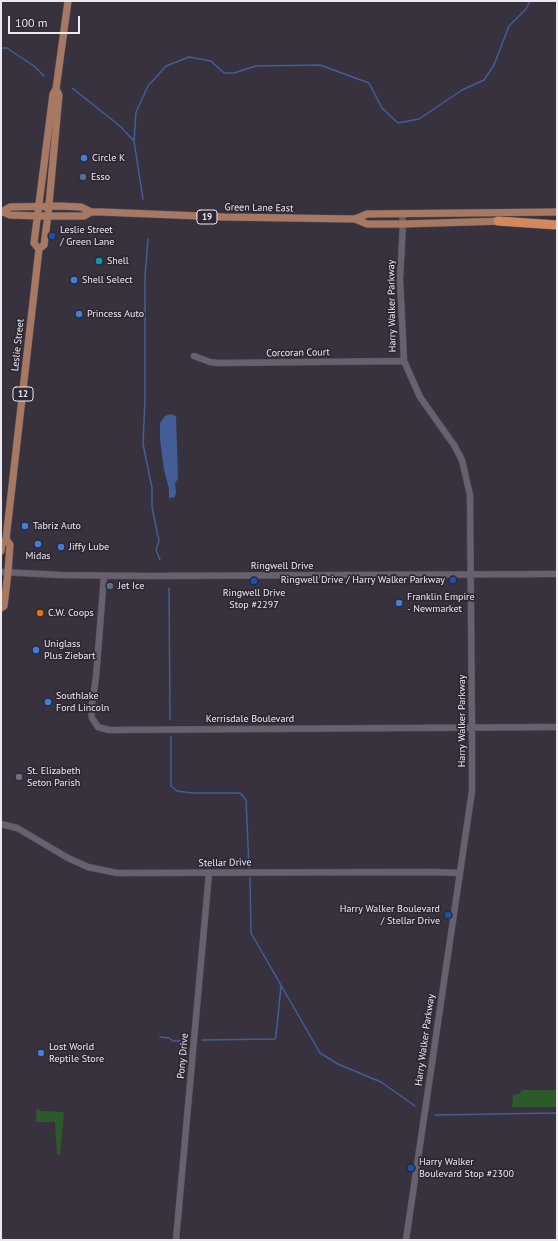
<!DOCTYPE html>
<html>
<head>
<meta charset="utf-8">
<style>
  body { margin:0 }
  #map { position:relative; width:558px; height:1241px; overflow:hidden; background:#38323f; font-family:"PT Sans",sans-serif }
  canvas { display:block }
  .frame { position:absolute; inset:0; border:2px solid #ece8f0; pointer-events:none }
  .scale { position:absolute; left:8px; top:16px; width:72px; height:18px; box-sizing:border-box; border:2px solid #ece8f0; border-top:0; padding-left:5px; font-size:12px; line-height:14px; white-space:nowrap; color:#ece8f0; -webkit-text-stroke:3px #2e2834; paint-order:stroke }
</style>
</head>
<body>
<div id="map">
<canvas width="558" height="1241"></canvas>
<div class="frame"></div>
<div class="scale">100 m</div>
</div>
<script>
const g = document.querySelector('canvas').getContext('2d');
g.lineJoin = 'round';
function paint(path, color) { g.fillStyle = color; g.fill(path, 'evenodd'); }
const toPath = rows => new Path2D(rows.map(r => 'M' + r).join(''));
function strokePath(path, color, width, dash) { g.strokeStyle = color; g.lineWidth = width; g.lineCap = dash ? 'butt' : 'round'; g.setLineDash(dash || []); g.stroke(path); }
function label(font, color, halo, rows, align = 'center') {
  g.font = font + ' "PT Sans",sans-serif'; g.lineWidth = 3.5; g.setLineDash([]); g.textBaseline = 'middle'; g.strokeStyle = halo; g.fillStyle = color; for (const [text, x, y, turn = 0] of rows) {
    g.save(); g.translate(x, y); g.rotate((+turn || 0) * Math.PI / 180); g.textAlign = isNaN(turn) ? turn : align; if (halo) g.strokeText(text, 0, 0); g.fillText(text, 0, 0); g.restore();
  }
}
const green = toPath([
  [522,1090,557,1090,557,1107,512,1107,513,1095,519,1094],
  [37,1108,41,1111,64,1112,60,1156,57,1154,55,1122,36,1122]
]);
const water = toPath([
  [171,414,176,416,178,479,175,483,176,492,175,497,171,498,169,498,169,489,164,470,160,439,160,423,165,416]
]);
const stream = toPath([
  [1,48,7,48,34,66,44,76],
  [72,88,120,126,134,141],
  [143,199,134,141,136,112,148,86,166,66,189,57,211,61,224,73,234,73,256,66,320,65,369,83,382,108,398,123,419,119,462,90,484,80,494,65,509,26,526,9,530,1],
  [148,239,145,277,145,400,143,444,152,488,152,507,159,541,156,550,160,560],
  [169,588,170,719],
  [171,737,171,786,177,791,192,793,240,793,246,800,249,868],
  [250,878,251,933,320,1053,338,1064,381,1082,415,1106],
  [160,1037,169,1038,173,1041,186,1041],
  [202,1040,275,1039,276,1036,281,986],
  [435,1115,557,1113]
]);
const minor = toPath([
  [402,214,403,224,400,279,404,361,420,397,454,445,462,460,470,495,472,728,472,791,406,1240],
  [194,356,210,362,219,363,404,361],
  [1,572,61,575,144,576,557,574],
  [104,576,96,677,91,710,92,718,98,727,109,730,557,727],
  [1,824,17,828,24,832,68,858,88,867,117,873,433,872,460,873],
  [176,1240,209,873]
]);
const major = toPath([
  [1,211,10,215,38,216,84,216,91,212],
  [3,211,10,207,59,206,81,207,91,212,101,212,224,217,355,219,367,214,557,212],
  [355,219,367,224,403,224,503,221],
  [39,249,44,245,48,215,59,95,56,89],
  [1,551,2,544,6,539],
  [1,608,4,606,8,572,10,545,6,539,39,249,34,243,53,94,56,89,68,1]
]);
const highway = toPath([
  [498,221,557,225]
]);
const markers = [
  [84,158,4,"#3f7fe0"],
  [83,177,4,"#5c6f8a"],
  [52,236,4,"#1a4fb4"],
  [99,261,4,"#0f9aa8"],
  [74,280,4,"#3f7fe0"],
  [79,314,4,"#3f7fe0"],
  [25,526,4,"#3f7fe0"],
  [38,544,4,"#3f7fe0"],
  [61,547,4,"#3f7fe0"],
  [453,580,4,"#1a4fb4"],
  [254,581,4,"#1a4fb4"],
  [110,586,4,"#5c6f8a"],
  [399,603,4,"#3f7fe0"],
  [40,613,4,"#e8710a"],
  [36,650,4,"#3f7fe0"],
  [48,702,4,"#3f7fe0"],
  [19,777,4,"#6b7280"],
  [448,915,4,"#1a4fb4"],
  [41,1053,4,"#3f7fe0"],
  [411,1168,4,"#1a4fb4"]
];
const shields = [
  [207,217,20],
  [23,394,20]
];
const shieldNames = [
  ["19",207,217],
  ["12",23,394]
];
const poiNames = [
  ["Circle K",92,158],
  ["Esso",91,177],
  ["Leslie Street",60,230],
  ["/ Green Lane",60,242],
  ["Shell",107,261],
  ["Shell Select",82,280],
  ["Princess Auto",87,314],
  ["Tabriz Auto",33,526],
  ["Jiffy Lube",69,547],
  ["Midas",38,556,"center"],
  ["Ringwell Drive / Harry Walker Parkway",445,580,"right"],
  ["Jet Ice",118,586],
  ["Ringwell Drive",254,593,"center"],
  ["Stop #2297",254,605,"center"],
  ["Franklin Empire",407,597],
  ["- Newmarket",407,609],
  ["C.W. Coops",48,613],
  ["Uniglass",44,644],
  ["Plus Ziebart",44,656],
  ["Southlake",56,696],
  ["Ford Lincoln",56,708],
  ["St. Elizabeth",27,771],
  ["Seton Parish",27,783],
  ["Harry Walker Boulevard",440,909,"right"],
  ["/ Stellar Drive",440,921,"right"],
  ["Lost World",49,1047],
  ["Reptile Store",49,1059],
  ["Harry Walker",419,1162],
  ["Boulevard Stop #2300",419,1174]
];
const streetNames = [
  ["Green Lane East",259,208,1],
  ["Harry Walker Parkway",392,306,-91],
  ["Leslie Street",18,345,-84],
  ["Corcoran Court",298,353,-1],
  ["Ringwell Drive",282,566],
  ["Kerrisdale Boulevard",250,719],
  ["Harry Walker Parkway",462,721,-90],
  ["Stellar Drive",225,863,-1],
  ["Harry Walker Parkway",425,1040,-82],
  ["Pony Drive",183,1056,-85]
];
paint(green, '#2d5a2b');
paint(water, '#435d97');
strokePath(stream, '#435d97', 1.5);
strokePath(minor, '#55505b', 7);
strokePath(major, '#55505b', 8);
strokePath(highway, '#55505b', 10);
strokePath(minor, '#67616f', 6);
strokePath(major, '#a87962', 7);
strokePath(highway, '#d4895a', 9);
for (const [x, y, r, color] of markers) { const dot = new Path2D(); dot.arc(x, y, r, 0, 2 * Math.PI); g.fillStyle = color; g.fill(dot); strokePath(dot, '#2e2834', 1.5); }
for (const [x, y, w] of shields) { const box = new Path2D(); box.roundRect(x - w / 2, y - 7, w, 14, 3); g.fillStyle = '#2e2834'; g.fill(box); strokePath(box, '#ece8f0', 1); }
label('bold 9px', '#ece8f0', null, shieldNames);
label('10px', '#ece8f0', '#2e2834', poiNames, 'left');
label('10px', '#ece8f0', '#2e2834', streetNames);
</script>
</body>
</html>
